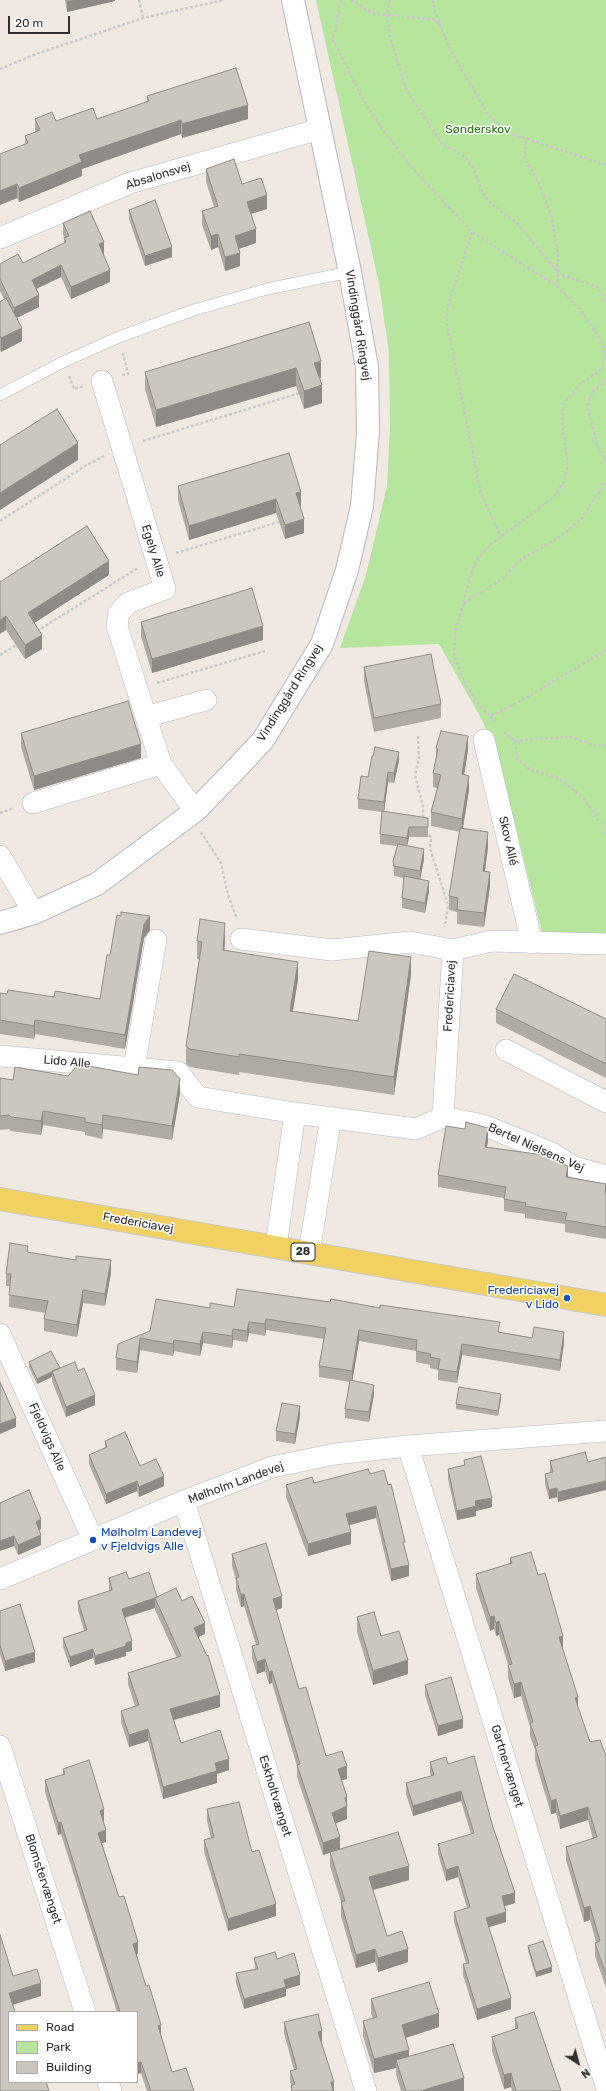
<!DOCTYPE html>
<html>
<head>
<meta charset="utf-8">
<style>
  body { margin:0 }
  #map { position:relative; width:606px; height:2091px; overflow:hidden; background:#efe9e1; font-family:Rubik,sans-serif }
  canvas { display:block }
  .legend { position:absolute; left:8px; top:2011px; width:130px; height:72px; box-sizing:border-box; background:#fff; border:1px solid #ababab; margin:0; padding:5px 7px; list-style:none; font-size:12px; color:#2e2e2e }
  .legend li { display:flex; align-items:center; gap:8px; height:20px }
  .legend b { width:20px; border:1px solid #ababab }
  .north { position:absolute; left:558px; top:2043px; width:40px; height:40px; -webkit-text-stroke:3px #fff; paint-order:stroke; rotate:144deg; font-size:11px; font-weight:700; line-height:16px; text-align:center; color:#2e2e2e }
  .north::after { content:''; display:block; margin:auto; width:14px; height:18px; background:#2e2e2e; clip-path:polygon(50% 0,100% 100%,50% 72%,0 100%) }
  .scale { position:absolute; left:8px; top:16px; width:62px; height:18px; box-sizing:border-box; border:2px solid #2e2e2e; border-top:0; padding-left:5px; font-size:12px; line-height:14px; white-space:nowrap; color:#2e2e2e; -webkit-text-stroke:3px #fff; paint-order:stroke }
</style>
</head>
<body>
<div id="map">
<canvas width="606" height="2091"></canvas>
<ul class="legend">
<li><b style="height:5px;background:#f2d163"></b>Road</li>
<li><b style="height:11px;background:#b6e59e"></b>Park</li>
<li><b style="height:11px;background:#cbc7bf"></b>Building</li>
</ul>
<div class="north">N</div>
<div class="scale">20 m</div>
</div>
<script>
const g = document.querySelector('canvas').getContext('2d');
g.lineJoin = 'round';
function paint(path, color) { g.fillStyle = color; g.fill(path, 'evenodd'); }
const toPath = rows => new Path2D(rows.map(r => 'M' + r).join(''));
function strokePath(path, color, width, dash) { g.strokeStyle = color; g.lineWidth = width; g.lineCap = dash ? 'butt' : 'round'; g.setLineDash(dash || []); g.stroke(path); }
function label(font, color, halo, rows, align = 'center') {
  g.font = font + ' Rubik,sans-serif'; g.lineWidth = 3; g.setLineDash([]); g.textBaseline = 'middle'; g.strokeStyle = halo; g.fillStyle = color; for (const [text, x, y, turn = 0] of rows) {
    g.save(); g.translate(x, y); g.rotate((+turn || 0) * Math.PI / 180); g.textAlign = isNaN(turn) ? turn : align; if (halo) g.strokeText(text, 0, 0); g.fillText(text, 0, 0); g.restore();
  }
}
const green = toPath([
  [316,0,606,0,606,938,543,936,497,754,482,720,439,644,340,648,366,575,387,486,390,427,389,353,379,284]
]);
const path = toPath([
  [139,0,143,18],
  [341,0,333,40,364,101,382,129,414,170,472,232,558,287,581,311,598,335,604,349,603,366,598,372,580,384,564,404,562,421,568,466,564,482,555,495,547,502,490,545,478,558,474,565,463,601,464,603,456,627,454,655,465,683,476,701,495,722],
  [351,0,372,13,436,20,439,26],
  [390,0,387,15,390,37,406,89,442,144,465,157,473,168,483,194,489,202,517,223,559,274,597,287,602,293,606,304],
  [433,0,434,9,449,47,488,115,510,134,527,139],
  [0,69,36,54,143,18,224,0],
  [472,232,447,309,447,324,481,494,501,537],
  [558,287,558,254,551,214,535,175,524,158,527,139,606,165],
  [122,375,128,374,123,353],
  [69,376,74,389,83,386],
  [606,380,592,392,587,407,598,446,606,464],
  [143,441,300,393],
  [0,521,85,466,104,456],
  [176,553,282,521],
  [464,603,504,578,520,560,561,536,582,518,606,481],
  [37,631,138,568],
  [0,655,18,644],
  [157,683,265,651],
  [491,716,526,698,606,650],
  [504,732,515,741,517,758,529,769,558,778,581,796,594,812,606,835],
  [418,736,419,759,415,775,423,807,423,818],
  [515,741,572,737,593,745,606,746],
  [0,813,14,808],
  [201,832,221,863,228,895,237,919],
  [425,832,431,837,430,848,448,905,445,927]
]);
const lane = toPath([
  [0,395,63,362,119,337,194,310,267,289,350,272]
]);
const street = toPath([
  [0,238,130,183,320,129],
  [102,381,165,589,128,603,119,613,117,626,161,764,195,811],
  [146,717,206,700],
  [484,740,532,943],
  [33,803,161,764],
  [0,856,34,913],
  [241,939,332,950,410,942,453,950,443,1117],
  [453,950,491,941,606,944],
  [506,1050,606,1102],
  [0,1056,178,1072,198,1097,295,1113,416,1129,443,1117],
  [134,1068,156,940],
  [443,1117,483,1125,552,1153,574,1167,606,1176],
  [276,1247,295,1113],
  [309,1253,331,1117],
  [0,1334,93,1540],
  [408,1446,606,2086],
  [184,1501,366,2091],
  [0,1579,184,1501,272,1467,335,1454,408,1446,606,1431],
  [0,1746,85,2012],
  [108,2082,111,2091]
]);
const secondary = toPath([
  [0,923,34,913,97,884,195,811,236,769,263,740,322,644,347,570,362,506,368,432,367,367,350,272,293,0]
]);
const primary = toPath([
  [0,1199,606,1305]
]);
const wall = toPath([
  [65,0,115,0,115,1,67,12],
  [147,96,248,119,182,138,181,134,82,169,82,176,19,202,17,198,0,205,25,144,25,136,35,132,35,119,56,121,97,119,147,102],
  [206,169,242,184,267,209,251,214,256,243,239,249,240,266,225,271,218,247,211,250,202,225,202,211,214,207,206,182],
  [129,210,172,257,145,266,129,219],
  [63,223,104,254,103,254,110,282,71,299,61,277,36,289,39,307,17,318,22,341,1,352,0,350,0,302,4,299,0,291,0,264,23,263,64,243,64,238,63,234],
  [309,322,321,378,319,378,322,403,304,409,296,386,156,427,145,389,145,372],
  [289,453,301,506,300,506,304,533,285,539,276,513,189,540,178,500,178,486],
  [109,575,34,623,42,649,25,659,6,630,0,582],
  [141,622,263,640,152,673,141,636],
  [364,667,441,704,441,718,374,732,364,681],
  [21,733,141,758,34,790,21,747],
  [436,748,468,750,464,775,469,790,463,828,488,847,485,871,490,886,484,927,457,924,457,912,449,910,449,896,460,832,431,826,431,812,437,788,433,787,433,773,436,759],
  [399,761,394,783,388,782,384,811,428,827,428,837,409,837,407,846,424,859,420,879,429,891,425,913,402,908,402,898,404,878,394,876,393,861,397,846,380,844,380,834,382,812,358,809,358,799,368,777],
  [150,930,144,938,125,1049,35,1034,34,1039,0,1034,0,993,7,994,100,999,110,955],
  [197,941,225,941,224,950,298,979,293,1011,358,1021,411,975,394,1095,239,1072,239,1075,190,1067,186,1064,186,1046,199,959,197,959],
  [496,1009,606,1019,606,1078,496,1023],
  [68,1076,180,1093,172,1140,103,1129,102,1139,85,1135,85,1132,43,1125,41,1135,11,1131,9,1129,0,1130,0,1078,13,1080],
  [465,1129,488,1140,487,1147,551,1157,560,1163,568,1177,606,1184,606,1239,565,1232,565,1224,525,1218,525,1214,504,1211,504,1198,438,1187,438,1175],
  [28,1253,111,1273,105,1306,83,1303,77,1337,44,1331,44,1319,46,1313,9,1307,9,1295,10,1286,6,1286,6,1274],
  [234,1307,500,1332,564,1343,560,1371,462,1355,457,1383,438,1380,438,1370,430,1368,430,1365,416,1362,416,1351,359,1341,352,1381,374,1394,369,1422,345,1418,345,1409,350,1382,319,1377,319,1366,324,1339,266,1330,265,1336,249,1333,247,1342,233,1340,232,1348,203,1343,200,1356,174,1351,173,1356,140,1350,137,1373,116,1370,116,1358,118,1344,210,1308],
  [29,1362,60,1368,78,1371,95,1405,66,1417,52,1381,52,1377,37,1384,29,1367],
  [501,1399,498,1416,456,1409,456,1404],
  [300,1416,295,1444,276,1441,276,1431],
  [105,1441,140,1466,164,1486,139,1497,137,1491,106,1504,89,1464,89,1455,105,1448],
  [464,1460,492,1507,476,1511,476,1516,457,1520,448,1479,448,1469,464,1465],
  [550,1461,588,1462,558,1502,557,1497,549,1499,545,1484,545,1474,550,1473],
  [370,1474,405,1548,409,1576,391,1581,376,1518,349,1525,351,1544,308,1556,286,1497,286,1485,314,1483],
  [0,1503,41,1529,39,1530,41,1545,18,1555,14,1546,0,1551],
  [232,1554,282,1608,276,1610,299,1689,326,1756,347,1779,342,1780,347,1805,347,1819,335,1823,340,1849,409,1880,373,1890,387,1936,408,1962,378,1972,375,1962,356,1968,341,1916,341,1902,330,1866,330,1853,323,1855,297,1777,297,1766,272,1683,269,1684,265,1671,257,1674,252,1658,252,1646,256,1645,244,1606,241,1607,236,1590,236,1580,232,1566],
  [510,1558,538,1575,563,1649,563,1650,578,1708,590,1742,606,1756,606,1988,595,1956,595,1943,596,1942,590,1920,584,1922,566,1860,566,1847,593,1839,588,1820,560,1829,556,1813,551,1814,535,1760,535,1750,530,1736,530,1727,521,1696,514,1698,508,1678,508,1665,499,1635,496,1636,494,1629,490,1631,476,1588,476,1574,510,1564],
  [109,1578,129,1579,157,1597,182,1601,205,1634,198,1637,220,1707,174,1720,181,1743,229,1770,217,1774,217,1783,163,1799,148,1741,129,1747,121,1722,121,1711,135,1706,128,1684,128,1673,177,1658,155,1610,155,1608,125,1618,132,1651,126,1652,126,1656,95,1665,93,1658,70,1667,63,1647,63,1638,84,1631,78,1610,78,1601,110,1591,109,1588],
  [0,1611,35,1662,5,1671,0,1654],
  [357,1617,381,1636,408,1674,373,1685,357,1632],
  [425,1685,463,1728,438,1736,425,1695],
  [430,1762,448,1764,492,1824,515,1903,505,1906,506,1922,489,1927,511,2009,477,2020,463,1975,463,1964,466,1963,454,1922,454,1912,467,1908,458,1877,446,1881,438,1854,438,1844,471,1834,461,1801,413,1816,406,1794,406,1783,431,1776,430,1773],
  [63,1769,104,1821,103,1821,106,1842,102,1843,119,1897,138,1954,136,1954,172,2072,194,2091,147,2091,141,2073,137,2074,137,2012,117,2012,61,1834,58,1835,45,1792,45,1780,63,1775],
  [207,1809,252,1852,276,1916,228,1931,204,1852,204,1840,211,1838,207,1821],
  [528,1946,552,1972,536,1977,528,1951],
  [254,1958,277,1959,300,1985,286,1989,286,1996,244,2009,236,1983,236,1973,255,1969],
  [371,1999,439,2027,406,2038,409,2056,464,2091,401,2091,396,2074,396,2068,374,2073,363,2036,363,2021,373,2019,371,2013],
  [515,2018,561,2091,512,2091,511,2087,504,2089,492,2051,492,2037,515,2029],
  [284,2022,322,2042,321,2042,334,2091,291,2091,291,2085,290,2082,290,2071,294,2070,284,2033]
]);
const shadedWall = toPath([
  [76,0,115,0,115,1,67,12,67,2],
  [248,105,248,119,182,138,182,124],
  [181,120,181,134,82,169,82,176,19,202,19,188,79,155],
  [17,184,17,198,0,205,0,191],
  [267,195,267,209,247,215,247,202],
  [256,229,256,243,235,250,235,236],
  [218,234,218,247,211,250,211,236],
  [104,242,104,254,99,256,99,244],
  [172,247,172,257,145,266,145,256],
  [240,253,240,266,225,271,225,257],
  [61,265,61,277,32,291,32,280],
  [110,270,110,282,71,299,71,287],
  [39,295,39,307,14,319,14,308],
  [22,328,22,341,1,352,1,338],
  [321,361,321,378,314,380,314,363],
  [296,368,296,386,156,427,156,410],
  [322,385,322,403,304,409,304,391],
  [78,443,78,460,0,510,0,493],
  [301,492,301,506,296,507,296,493],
  [276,499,276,513,189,540,189,526],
  [304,519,304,533,285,539,285,525],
  [109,561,109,575,28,627,28,613],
  [6,616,6,630,0,634,0,620],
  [263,626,263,640,152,673,152,659],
  [42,635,42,649,25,659,25,645],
  [468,736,468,750,462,788,462,774],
  [141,744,141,758,34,790,34,776],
  [399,752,399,761,394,783,394,773],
  [388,772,388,782,384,812,384,802],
  [469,776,469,790,462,833,462,819],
  [409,827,409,837,407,847,407,838],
  [488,832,488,847,483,885,483,871],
  [424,849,424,859,420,881,420,871],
  [490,872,490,886,484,927,484,913],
  [429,881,429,891,425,913,425,903],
  [150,916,150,930,144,938,125,1049,125,1035,144,924],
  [225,923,225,941,223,968,223,950],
  [411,957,411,975,394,1095,394,1077],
  [298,962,298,979,290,1028,290,1011],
  [35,1020,35,1034,34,1039,34,1026],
  [180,1079,180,1093,172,1140,172,1126],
  [43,1111,43,1125,41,1135,41,1121],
  [103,1115,103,1129,102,1139,102,1125],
  [488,1128,488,1140,485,1158,485,1147],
  [568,1166,568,1177,566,1177],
  [111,1260,111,1273,105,1306,105,1294],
  [83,1290,83,1303,77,1337,77,1325],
  [266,1319,266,1330,265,1336,265,1324],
  [249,1322,249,1333,247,1342,247,1331],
  [233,1329,233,1340,232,1348,232,1336],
  [359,1330,359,1341,352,1383,352,1371],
  [203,1332,203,1343,200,1356,200,1344],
  [564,1332,564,1343,560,1371,560,1360],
  [140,1338,140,1350,137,1373,137,1362],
  [174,1340,174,1351,173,1356,173,1344],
  [462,1344,462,1355,457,1383,457,1372],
  [52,1372,52,1377,37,1384,37,1379],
  [374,1385,374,1394,369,1422,369,1412],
  [501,1394,501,1399,498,1416,498,1411],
  [95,1395,95,1405,66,1417,66,1407],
  [300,1406,300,1416,295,1444,295,1434],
  [16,1418,16,1427,0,1434,0,1424],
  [164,1476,164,1486,139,1497,139,1487],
  [137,1481,137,1491,106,1504,106,1494],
  [606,1481,606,1490,558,1502,558,1492],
  [557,1488,557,1497,549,1499,549,1490],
  [492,1498,492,1507,476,1511,476,1516,457,1520,457,1511,475,1501],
  [376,1506,376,1518,346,1526,346,1514],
  [41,1519,41,1529,36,1532,36,1522],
  [351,1532,351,1544,308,1556,308,1544],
  [41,1535,41,1545,18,1555,18,1545],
  [14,1536,14,1546,0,1551,0,1541],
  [409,1565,409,1576,391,1581,391,1569],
  [244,1594,244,1606,241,1607,241,1595],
  [282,1596,282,1608,273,1611,273,1599],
  [155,1598,155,1608,122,1618,122,1609],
  [494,1616,494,1629,490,1631,490,1617],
  [499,1621,499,1635,496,1636,496,1623],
  [205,1623,205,1634,194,1639,194,1628],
  [563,1636,563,1649,559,1651,559,1637],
  [132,1641,132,1651,126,1652,126,1656,95,1665,95,1656],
  [93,1649,93,1658,70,1667,70,1657],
  [35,1652,35,1662,5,1671,5,1661],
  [265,1659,265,1671,257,1674,257,1662],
  [408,1660,408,1674,373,1685,373,1671],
  [272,1671,272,1683,269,1684,269,1672],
  [521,1682,521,1696,514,1698,514,1684],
  [220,1695,220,1707,170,1721,170,1709],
  [578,1697,578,1711,575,1698],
  [463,1719,463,1728,438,1736,438,1726],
  [148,1729,148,1741,129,1747,129,1735],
  [229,1759,229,1770,217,1774,217,1783,163,1799,163,1787,215,1763],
  [347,1766,347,1779,338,1781,338,1769],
  [461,1791,461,1801,413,1816,413,1806],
  [347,1797,347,1819,332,1825,332,1813,345,1798],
  [556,1799,556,1813,551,1814,551,1801],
  [588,1807,588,1820,560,1829,560,1816],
  [104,1809,104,1821,100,1822,100,1811],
  [61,1822,61,1834,58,1835,58,1823],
  [106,1830,106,1842,98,1844,98,1833],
  [340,1837,340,1849,323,1855,323,1843],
  [409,1866,409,1880,369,1891,369,1877],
  [458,1866,458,1877,446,1881,446,1870],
  [515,1893,515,1903,502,1907,502,1896],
  [276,1904,276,1916,228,1931,228,1919],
  [590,1906,590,1920,584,1922,584,1908],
  [506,1912,506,1922,486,1928,486,1918],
  [138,1942,138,1954,133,1956,133,1944],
  [375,1949,375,1962,356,1968,356,1955],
  [408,1949,408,1962,378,1972,378,1958],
  [552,1967,552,1972,536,1977,536,1972],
  [300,1975,300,1985,286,1989,286,1996,244,2009,244,1999,284,1980],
  [41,1983,41,1996,9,2006,9,1993],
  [511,1998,511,2009,477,2020,477,2009],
  [439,2013,439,2027,402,2039,402,2025],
  [161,2025,161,2036,158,2026],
  [322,2031,322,2042,318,2043,318,2032],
  [409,2050,409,2064,396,2060,396,2068,374,2073,374,2059],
  [141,2062,141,2073,137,2074,137,2063],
  [511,2073,511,2087,504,2089,504,2075],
  [464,2078,464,2091,420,2091],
  [331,2082,334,2082,334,2091,331,2091]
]);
const building = toPath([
  [67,0,76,0,67,2,67,0],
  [236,68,248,105,182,124,181,120,79,155,82,162,19,188,17,184,0,191,0,154,28,143,25,136,40,130,35,119,52,112,56,121,93,108,97,119,149,101,147,96,236,68],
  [234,159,242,184,261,178,267,195,247,202,256,229,235,236,240,253,225,257,218,234,211,236,202,211,218,206,206,169,234,159],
  [155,200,172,247,145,256,129,210,155,200],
  [90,211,104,242,99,244,110,270,71,287,61,265,32,280,39,295,14,308,0,279,0,264,18,254,23,263,66,242,64,238,69,236,63,223,90,211],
  [6,298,22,328,1,338,0,336,0,302,6,298],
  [309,322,321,361,314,363,322,385,304,391,296,368,156,410,145,372,309,322],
  [57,409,78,443,0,493,0,445,57,409],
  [289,453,301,492,296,493,304,519,285,525,276,499,189,526,178,486,289,453],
  [87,526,109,561,28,613,42,635,25,645,6,616,0,620,0,582,87,526],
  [252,588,263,626,152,659,141,622,252,588],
  [431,654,441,704,374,718,364,667,431,654],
  [128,701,141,744,34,776,21,733,128,701],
  [441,731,468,736,462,774,469,776,462,819,431,812,441,775,433,773,438,749,436,748,441,731],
  [375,747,399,752,394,773,388,772,384,802,358,799,361,776,368,777,372,756,373,756,375,747],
  [382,811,428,818,428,827,409,827,407,838,380,834,382,811],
  [460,828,488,832,483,871,490,872,484,913,457,910,458,898,449,896,460,828],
  [398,844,424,849,420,871,394,866,393,861,398,844],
  [404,876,429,881,425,903,402,898,404,876],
  [121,912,150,916,144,924,125,1035,35,1020,34,1026,0,1020,0,993,7,994,8,990,54,997,55,991,100,999,107,955,110,955,117,915,121,916,121,912],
  [200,919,225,923,223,950,298,962,290,1011,358,1021,369,951,411,957,394,1077,239,1054,239,1057,190,1049,186,1046,202,942,197,941,200,919],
  [514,974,606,1019,606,1064,496,1009,514,974],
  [83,1065,138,1075,139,1067,172,1070,180,1079,172,1126,103,1115,102,1125,85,1122,85,1118,43,1111,41,1121,11,1117,9,1115,0,1116,0,1078,13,1080,15,1067,68,1076,75,1068,83,1065],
  [466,1122,488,1128,485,1147,551,1156,551,1157,556,1158,560,1161,560,1163,568,1166,566,1177,606,1184,605,1193,606,1193,606,1227,565,1220,567,1213,525,1206,526,1203,504,1199,506,1187,438,1175,446,1126,465,1129,466,1122],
  [10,1243,28,1246,27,1252,76,1260,76,1256,111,1260,105,1294,83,1290,77,1325,44,1319,48,1301,9,1295,11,1274,6,1274,10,1243],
  [237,1289,330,1302,331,1299,380,1308,380,1305,500,1322,498,1332,532,1338,534,1327,564,1332,560,1360,462,1344,457,1372,438,1369,440,1359,430,1357,431,1354,416,1351,417,1340,359,1330,352,1371,319,1366,326,1328,266,1319,265,1324,249,1322,247,1331,233,1329,232,1336,203,1332,200,1344,174,1340,173,1344,140,1338,137,1362,116,1358,118,1344,150,1331,156,1299,210,1308,210,1303,234,1307,237,1289],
  [51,1351,60,1368,37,1379,29,1362,51,1351],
  [75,1362,78,1371,84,1368,95,1395,66,1407,52,1371,75,1362],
  [350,1380,374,1385,369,1412,345,1409,350,1380],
  [0,1382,16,1418,0,1424,0,1382],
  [459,1387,501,1394,498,1411,456,1404,459,1387],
  [282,1403,300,1406,295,1434,276,1431,282,1403],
  [125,1432,140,1466,156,1459,164,1476,139,1487,137,1481,106,1494,89,1455,107,1447,105,1441,125,1432],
  [585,1452,588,1462,606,1457,606,1481,558,1492,557,1488,549,1490,545,1474,553,1472,550,1461,585,1452],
  [481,1456,492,1498,475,1501,476,1506,457,1511,448,1469,465,1465,464,1460,481,1456],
  [368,1469,370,1474,384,1470,388,1485,391,1484,405,1542,403,1542,409,1565,391,1569,376,1506,346,1514,351,1532,308,1544,286,1485,312,1477,314,1483,368,1469],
  [29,1490,41,1519,36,1522,41,1535,18,1545,14,1536,0,1541,0,1503,29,1490],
  [266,1543,282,1596,273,1599,299,1689,306,1687,326,1756,342,1751,347,1766,338,1769,347,1797,345,1798,347,1806,332,1813,340,1837,323,1843,297,1765,300,1764,272,1671,269,1672,265,1659,257,1662,252,1646,259,1644,244,1594,241,1595,236,1578,239,1577,232,1554,266,1543],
  [531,1552,538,1575,545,1573,563,1636,559,1637,578,1697,575,1698,590,1742,600,1740,606,1756,606,1975,595,1943,600,1941,590,1906,584,1908,566,1847,597,1837,588,1807,560,1816,556,1799,551,1801,535,1746,538,1745,530,1723,533,1722,521,1682,514,1684,508,1665,512,1664,499,1621,496,1623,494,1616,490,1617,476,1574,512,1563,510,1558,531,1552],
  [126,1572,129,1579,149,1572,157,1597,155,1598,122,1609,132,1641,126,1643,126,1646,95,1656,93,1649,70,1657,63,1638,87,1630,78,1601,112,1590,109,1578,126,1572],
  [176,1588,182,1601,192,1596,205,1623,194,1628,207,1656,208,1655,220,1695,170,1709,181,1743,220,1730,229,1759,215,1763,217,1771,163,1787,148,1729,129,1735,121,1711,139,1705,128,1673,181,1656,155,1598,176,1588],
  [20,1604,35,1652,5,1661,0,1645,0,1611,20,1604],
  [374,1612,381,1636,399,1631,408,1660,373,1671,357,1617,374,1612],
  [451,1677,463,1719,438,1726,425,1685,451,1677],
  [474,1756,492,1824,515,1893,502,1896,506,1912,486,1918,511,1998,477,2009,463,1964,469,1963,454,1912,470,1907,458,1866,446,1870,438,1844,474,1833,461,1791,413,1806,406,1783,434,1775,430,1762,446,1757,448,1764,474,1756],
  [89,1760,104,1809,100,1811,106,1830,98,1833,119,1897,124,1896,138,1942,133,1944,146,1986,149,1985,161,2025,158,2026,172,2072,186,2068,194,2091,151,2091,141,2062,137,2063,137,2012,120,2012,61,1822,58,1823,45,1780,65,1774,63,1769,89,1760],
  [239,1802,252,1852,259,1850,276,1904,228,1919,204,1840,214,1837,207,1809,239,1802],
  [398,1832,409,1866,369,1877,387,1936,402,1931,408,1949,378,1958,375,1949,356,1955,341,1902,345,1901,330,1852,398,1832],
  [0,1935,13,1976,37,1969,41,1983,9,1993,15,2012,9,2012,9,2082,46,2082,49,2091,0,2091,0,1935],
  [543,1941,552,1967,536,1972,528,1946,543,1941],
  [275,1952,277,1959,294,1953,300,1975,284,1980,286,1987,244,1999,236,1973,258,1969,254,1958,275,1952],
  [429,1982,439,2013,402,2025,409,2050,374,2059,363,2021,377,2017,371,1999,429,1982],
  [534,2012,561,2091,516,2091,511,2073,504,2075,492,2037,518,2028,515,2018,534,2012],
  [318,2014,322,2031,318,2032,334,2082,331,2082,333,2091,292,2091,291,2086,295,2084,290,2071,297,2069,284,2022,318,2014],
  [453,2044,464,2078,420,2091,406,2091,396,2060,453,2044]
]);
const markers = [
  [567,1298,4,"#1a4fb4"],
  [93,1540,4,"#1a4fb4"]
];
const shields = [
  [303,1252,24]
];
const shieldNames = [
  ["28",303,1252]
];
const parkNames = [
  ["Sønderskov",478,130]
];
const streetNames = [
  ["Absalonsvej",158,176,-17],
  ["Vindinggård Ringvej",358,325,81],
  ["Egely Alle",153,551,73],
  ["Vindinggård Ringvej",290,693,-58],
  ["Skov Allé",508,841,77],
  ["Fredericiavej",450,996,-87],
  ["Lido Alle",67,1062,5],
  ["Bertel Nielsens Vej",536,1148,24],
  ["Fredericiavej",138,1223,10],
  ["Fjeldvigs Alle",47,1437,66],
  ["Mølholm Landevej",236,1483,-20],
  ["Gartnervænget",507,1766,73],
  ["Eskholtvænget",275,1796,73],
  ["Blomstervænget",43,1879,72]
];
const transitNames = [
  ["Fredericiavej",559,1291],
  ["v Lido",559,1305],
  ["Mølholm Landevej",101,1533,"left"],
  ["v Fjeldvigs Alle",101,1547,"left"]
];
paint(green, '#b6e59e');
strokePath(lane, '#b4b7c1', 12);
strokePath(street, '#b4b7c1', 22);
strokePath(secondary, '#b4b7c1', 24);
strokePath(primary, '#c9c9c9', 24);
strokePath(path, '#c9c9c9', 2.5, [3, 2]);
strokePath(lane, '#fff', 11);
strokePath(street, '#fff', 21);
strokePath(secondary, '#fff', 22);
strokePath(primary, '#f2d163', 22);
paint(wall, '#afaba4');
paint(shadedWall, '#8e8b86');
paint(building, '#cbc7bf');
strokePath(building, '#8e8b86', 1);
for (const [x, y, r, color] of markers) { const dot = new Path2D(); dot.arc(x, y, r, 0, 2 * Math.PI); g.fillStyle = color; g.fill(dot); strokePath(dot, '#fff', 1.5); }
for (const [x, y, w] of shields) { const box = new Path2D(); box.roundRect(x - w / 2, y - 9, w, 18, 3); g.fillStyle = '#fff'; g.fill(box); strokePath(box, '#2e2e2e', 1); }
label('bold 11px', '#2e2e2e', null, shieldNames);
label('12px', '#2c6e1b', '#fff', parkNames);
label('12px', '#2e2e2e', '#fff', streetNames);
label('12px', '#164399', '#fff', transitNames, 'right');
</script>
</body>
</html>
